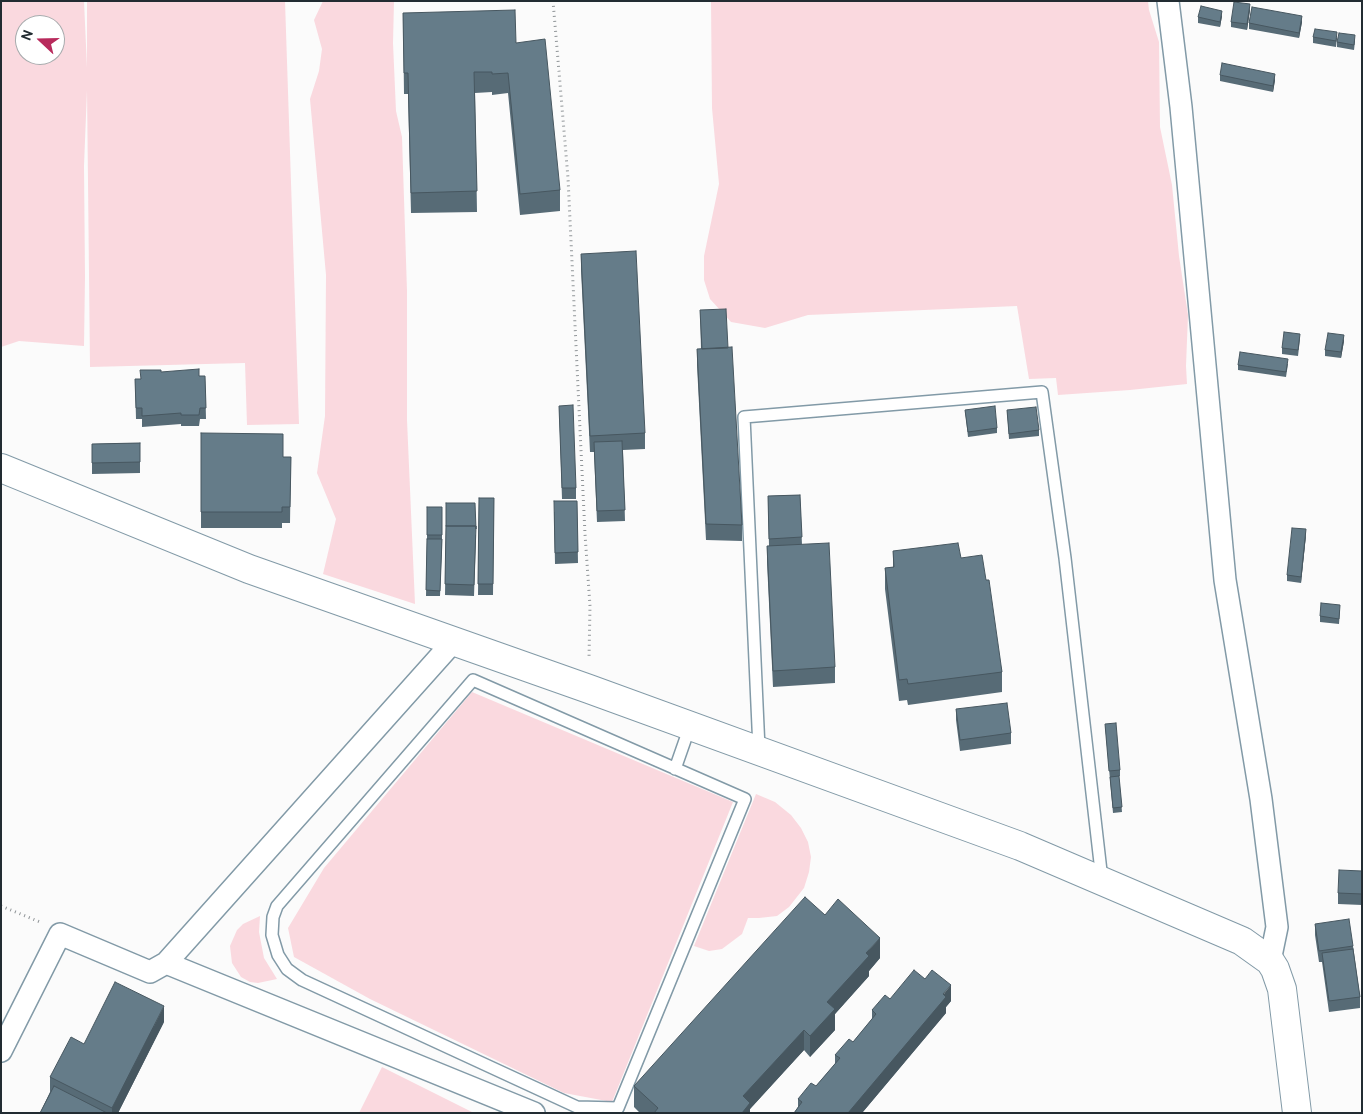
<!DOCTYPE html>
<html>
<head>
<meta charset="utf-8">
<style>
  body { margin:0 }
  #map { position:relative; width:1363px; height:1114px; overflow:hidden; background:#fbfbfb; font-family:Cabin,sans-serif }
  canvas { display:block }
  .frame { position:absolute; inset:0; border:2px solid #222c32; pointer-events:none }
  .north { position:absolute; left:15px; top:15px; width:50px; height:50px; box-sizing:border-box; background:#fff; border:1px solid #a7abad; border-radius:50%; rotate:291deg; font-size:14px; font-weight:700; line-height:20px; text-align:center; color:#222c32 }
  .north::after { content:''; display:block; margin:auto; width:18px; height:22px; background:#b82a5c; clip-path:polygon(50% 0,100% 100%,50% 72%,0 100%) }
</style>
</head>
<body>
<div id="map">
<canvas width="1363" height="1114"></canvas>
<div class="frame"></div>
<div class="north">N</div>
</div>
<script>
const g = document.querySelector('canvas').getContext('2d');
g.lineJoin = 'round';
function paint(path, color) { g.fillStyle = color; g.fill(path, 'evenodd'); }
const toPath = rows => new Path2D(rows.map(r => 'M' + r).join(''));
function strokePath(path, color, width, dash) { g.strokeStyle = color; g.lineWidth = width; g.lineCap = dash ? 'butt' : 'round'; g.setLineDash(dash || []); g.stroke(path); }
const green = toPath([
  [1,1,84,1,87,68,87,1,285,1,299,424,247,425,245,363,90,367,87,90,84,166,85,277,84,346,19,341,1,347],
  [25,25,55,25,55,55,25,55],
  [323,1,394,1,393,43,396,111,402,137,407,291,407,420,415,604,323,574,336,519,317,473,325,416,326,275,310,99,319,71,322,49,314,20],
  [711,1,1148,1,1149,10,1159,42,1160,127,1172,185,1179,256,1188,315,1186,366,1187,384,1130,390,1058,395,1056,378,1029,379,1017,306,808,315,765,328,731,322,710,299,704,280,704,256,719,184,712,108],
  [472,692,733,802,612,1102,564,1093,370,999,294,957,288,928,324,868],
  [756,794,775,802,791,815,801,828,808,842,811,857,809,872,804,888,789,907,777,916,759,918,748,918,742,934,722,949,709,951,694,946],
  [260,916,259,932,264,958,277,979,258,983,250,982,241,977,232,963,230,946,237,930,243,924],
  [382,1067,474,1113,359,1113]
]);
const path = toPath([
  [553,1,568,178,585,534,590,606,589,659],
  [1,906,40,922]
]);
const lane = toPath([
  [473,680,745,799,618,1108,577,1107,302,980,287,969,278,955,272,935,273,917,277,906,473,680],
  [759,749,744,417,1042,392,1065,558,1102,880],
  [675,769,690,726]
]);
const street = toPath([
  [1168,1,1181,107,1225,580,1261,799,1277,927,1270,961],
  [166,963,534,1113],
  [1,1051,60,934,150,972,166,963,453,642]
]);
const secondary = toPath([
  [1,468,249,569,589,689,1020,846,1242,941,1270,961,1275,969,1282,989,1297,1113]
]);
const wall = toPath([
  [1250,10,1247,30,1231,27,1231,22],
  [403,13,516,43,560,190,560,211,520,215,508,93,492,95,492,92,475,93,477,212,411,213,408,94,404,94],
  [1222,16,1220,27,1198,23,1198,17],
  [1302,22,1299,38,1249,29,1249,23],
  [1313,37,1337,38,1336,47,1313,43],
  [1355,41,1354,50,1337,47,1337,42],
  [1220,75,1275,80,1273,92,1220,81],
  [581,254,645,433,645,449,623,450,625,521,597,522,594,452,590,452,581,270],
  [700,310,728,348,742,525,742,541,706,540,697,365,697,349,701,349],
  [1300,339,1298,356,1282,354,1282,348],
  [1344,341,1341,358,1325,356,1325,350],
  [1288,364,1286,377,1238,370,1238,365],
  [161,372,199,376,205,376,206,419,200,419,199,426,181,426,181,424,142,427,142,419,136,419,135,379,140,379],
  [559,406,576,488,576,499,562,499],
  [965,410,997,428,997,433,968,437],
  [1007,410,1039,430,1039,436,1009,439],
  [201,433,283,457,291,457,290,523,282,523,282,528,201,528],
  [140,443,140,473,92,474,92,444],
  [800,495,802,545,835,667,835,683,773,687,767,562,767,546,769,546,768,496],
  [479,498,494,498,493,595,478,595],
  [577,501,578,563,555,564,554,512],
  [427,507,442,507,442,545,440,596,426,596,427,541],
  [446,526,476,535,474,596,445,595],
  [1306,535,1301,583,1287,581,1287,575],
  [893,551,961,558,986,580,1002,672,1002,692,908,705,907,700,899,701,885,589,885,568,893,567],
  [1340,610,1339,624,1320,622,1320,616],
  [956,709,1011,733,1011,744,960,751,956,720],
  [1105,724,1120,770,1120,776,1119,776,1122,812,1113,813],
  [1362,871,1362,905,1338,904,1338,893],
  [825,915,880,958,869,971,869,976,835,1014,835,1030,810,1057,804,1050,750,1109,750,1113,640,1113,634,1107,634,1086],
  [1315,924,1353,946,1360,997,1360,1008,1329,1012,1322,962,1319,962,1315,935],
  [890,999,951,1001,946,1007,946,1013,862,1113,794,1113,798,1107,798,1099,816,1086,835,1064,835,1055,853,1042,872,1019,872,1010],
  [164,1022,118,1113,40,1113,50,1092,50,1077]
]);
const shadedWall = toPath([
  [1250,4,1250,10,1247,30,1247,24],
  [1222,11,1222,16,1220,27,1220,22],
  [1302,16,1302,22,1299,38,1299,33],
  [1275,74,1275,80,1273,92,1273,86],
  [1344,335,1344,341,1341,358,1341,352],
  [1306,529,1306,535,1301,583,1301,577],
  [880,938,880,958,869,971,869,976,835,1014,835,1030,810,1057,810,1036,827,1002,866,953],
  [951,985,951,1001,946,1007,946,1013,862,1113,848,1113],
  [164,1006,164,1022,118,1113,112,1113,112,1108],
  [804,1030,804,1050,750,1109,750,1113,742,1113,743,1096]
]);
const building = toPath([
  [1234,2,1250,4,1247,24,1231,22,1234,2],
  [1201,6,1222,11,1220,22,1198,17,1201,6],
  [1252,7,1302,16,1299,33,1249,23,1252,7],
  [515,10,516,43,545,39,560,190,520,194,508,73,492,74,492,72,474,72,477,191,411,193,408,73,404,73,403,13,515,10],
  [1315,29,1337,32,1336,41,1313,37,1315,29],
  [1339,33,1355,35,1354,45,1337,42,1339,33],
  [1222,63,1275,74,1273,86,1220,75,1222,63],
  [636,251,645,433,590,436,581,254,636,251],
  [726,309,728,348,702,349,700,310,726,309],
  [1284,332,1300,334,1298,350,1282,348,1284,332],
  [1328,333,1344,335,1341,352,1325,350,1328,333],
  [732,347,742,525,706,524,697,349,732,347],
  [1240,352,1288,359,1286,372,1238,365,1240,352],
  [199,369,199,376,205,376,206,408,200,408,199,415,181,415,181,413,142,416,142,408,136,408,135,379,141,379,140,370,161,370,161,372,199,369],
  [573,405,576,488,562,488,559,406,573,405],
  [995,406,997,428,968,432,965,410,995,406],
  [1036,407,1039,430,1009,434,1007,410,1036,407],
  [201,433,283,434,283,457,291,457,290,507,282,507,282,512,201,512,201,433],
  [622,441,625,510,597,511,594,442,622,441],
  [140,443,140,462,92,463,92,444,140,443],
  [800,495,802,537,769,539,768,496,800,495],
  [479,498,494,498,493,584,478,584,479,498],
  [554,501,577,501,578,552,555,553,554,501],
  [446,503,475,503,476,529,476,526,446,526,446,503],
  [427,507,442,507,442,535,427,535,427,507],
  [446,526,476,526,474,585,445,584,446,526],
  [1292,528,1306,529,1301,577,1287,575,1292,528],
  [427,539,442,539,440,591,426,590,427,539],
  [829,543,835,667,773,671,767,546,829,543],
  [958,543,961,558,982,555,986,580,989,580,1002,672,908,684,907,679,899,680,885,568,894,567,893,551,958,543],
  [1321,603,1340,605,1339,619,1320,616,1321,603],
  [1007,703,1011,733,960,740,956,709,1007,703],
  [1116,723,1120,770,1109,771,1105,724,1116,723],
  [1119,776,1122,807,1113,808,1110,777,1119,776],
  [1339,870,1362,871,1362,894,1338,893,1339,870],
  [805,897,825,915,838,899,880,938,866,953,869,956,827,1002,835,1009,810,1036,804,1030,743,1096,750,1103,742,1113,654,1113,658,1108,634,1086,805,897],
  [1349,919,1353,946,1319,951,1315,924,1349,919],
  [1353,949,1360,997,1329,1001,1322,953,1353,949],
  [914,970,925,979,932,970,951,985,943,994,946,997,848,1113,794,1113,802,1102,798,1099,811,1083,816,1086,840,1058,835,1055,849,1039,853,1042,876,1014,872,1010,885,995,890,999,914,970],
  [115,982,164,1006,112,1108,50,1077,71,1037,84,1044,115,982],
  [54,1086,107,1113,40,1113,54,1086]
]);
paint(green, '#fad9df');
strokePath(lane, '#829aa7', 14);
strokePath(street, '#829aa7', 24);
strokePath(secondary, '#829aa7', 30);
strokePath(path, '#909598', 3, [1, 4]);
strokePath(lane, '#fff', 11);
strokePath(street, '#fff', 21);
strokePath(secondary, '#fff', 28);
paint(wall, '#576b76');
paint(shadedWall, '#475760');
paint(building, '#657c89');
strokePath(building, '#475760', 1);
</script>
</body>
</html>
